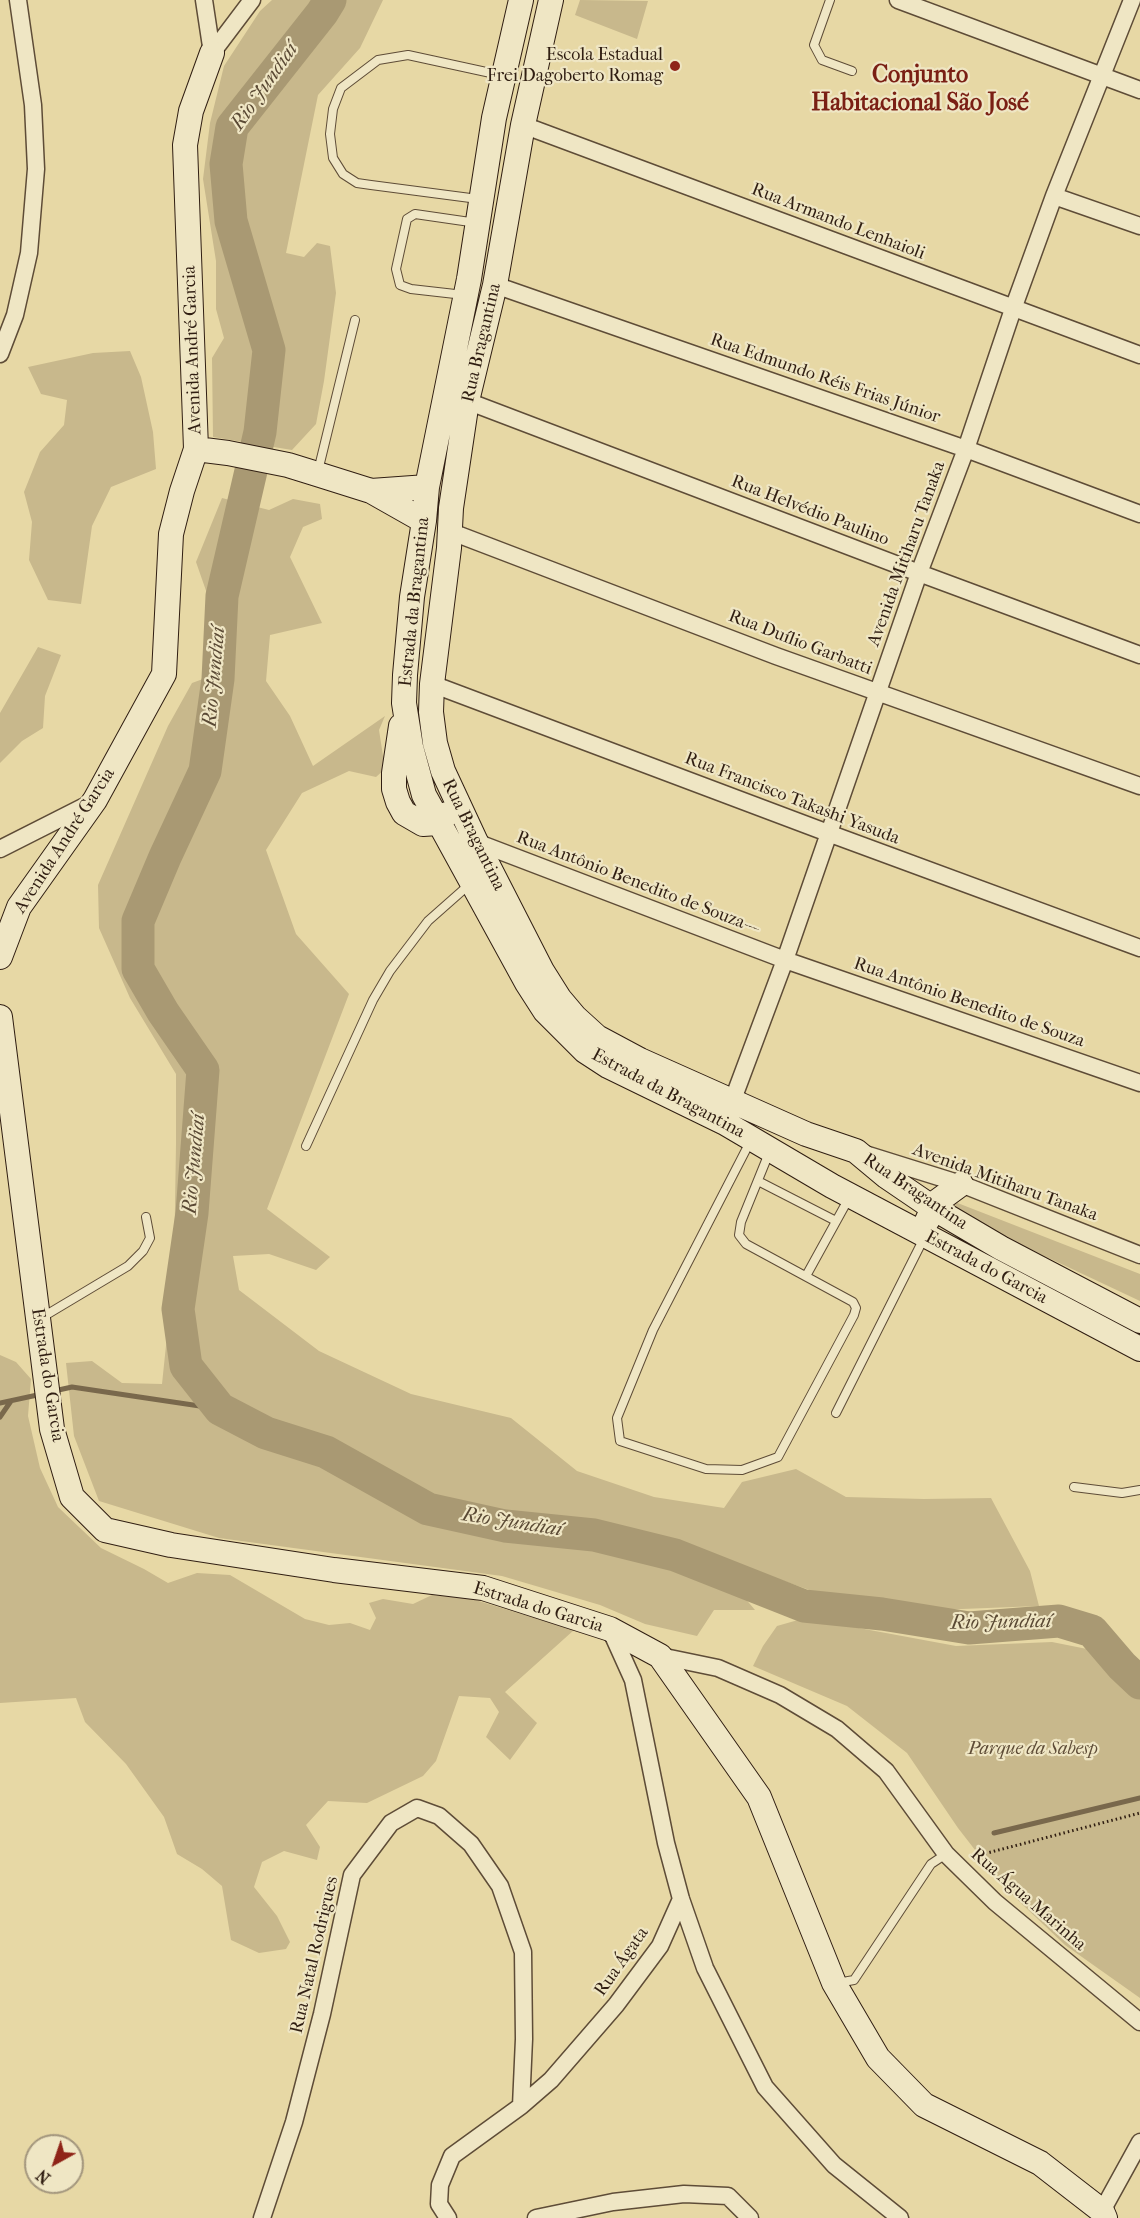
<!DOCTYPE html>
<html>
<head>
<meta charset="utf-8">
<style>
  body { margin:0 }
  #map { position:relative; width:1140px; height:2218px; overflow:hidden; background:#e7d8a5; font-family:"IM FELL French Canon",serif }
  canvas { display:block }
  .north { position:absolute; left:24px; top:2134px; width:60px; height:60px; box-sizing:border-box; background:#efe6c4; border:2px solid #a3967d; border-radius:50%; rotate:220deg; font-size:16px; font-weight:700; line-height:24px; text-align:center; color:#301e12 }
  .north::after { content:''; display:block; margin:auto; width:21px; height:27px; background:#8f2418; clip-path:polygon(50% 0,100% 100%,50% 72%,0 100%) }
</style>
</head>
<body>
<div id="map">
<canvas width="1140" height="2218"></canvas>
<div class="north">N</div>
</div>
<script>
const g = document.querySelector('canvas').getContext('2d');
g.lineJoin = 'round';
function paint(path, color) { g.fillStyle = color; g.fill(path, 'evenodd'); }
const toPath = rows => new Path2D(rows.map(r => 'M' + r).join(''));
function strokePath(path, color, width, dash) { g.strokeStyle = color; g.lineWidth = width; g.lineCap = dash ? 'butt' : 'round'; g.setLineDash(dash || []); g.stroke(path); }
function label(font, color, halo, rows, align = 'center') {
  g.font = font + ' "IM FELL French Canon",serif'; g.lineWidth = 4.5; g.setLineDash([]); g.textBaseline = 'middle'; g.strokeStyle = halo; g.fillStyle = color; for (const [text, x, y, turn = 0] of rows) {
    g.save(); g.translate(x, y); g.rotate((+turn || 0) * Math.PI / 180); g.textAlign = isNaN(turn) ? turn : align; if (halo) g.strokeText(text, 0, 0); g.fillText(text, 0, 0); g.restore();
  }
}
const green = toPath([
  [272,0,383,0,360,48,318,95,286,253,304,257,317,243,330,246,336,293,324,381,316,424,292,450,213,437,212,358,224,338,216,309,216,261,203,179,210,123,224,66,260,11],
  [580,0,648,1,637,39,575,15],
  [130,351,141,377,153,432,156,469,111,487,92,526,81,604,48,600,29,560,32,522,24,492,40,452,64,425,67,400,41,394,28,367,93,353],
  [222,498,269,510,293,499,320,504,322,519,303,527,290,557,322,623,270,635,266,681,290,716,313,766,385,716,379,730,385,769,376,777,349,771,302,793,266,850,296,934,349,994,267,1209,330,1257,316,1270,269,1254,233,1256,239,1290,319,1351,411,1394,511,1418,577,1471,654,1497,724,1508,742,1482,796,1469,846,1497,924,1499,991,1498,1030,1571,1039,1606,936,1610,818,1593,744,1567,710,1557,755,1610,714,1610,697,1636,645,1624,600,1605,502,1576,219,1538,99,1501,74,1436,66,1363,92,1361,122,1383,162,1384,174,1269,176,1144,176,1074,130,998,99,928,98,885,168,726,192,683,233,668,196,562],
  [38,647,61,655,45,696,43,728,22,741,0,763,0,713],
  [955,1202,1140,1274,1140,1301,949,1211,950,1206],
  [0,1355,16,1362,31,1379,28,1416,40,1468,58,1507,101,1548,144,1569,168,1583,197,1573,230,1575,305,1619,329,1625,350,1623,370,1630,376,1618,369,1603,383,1599,413,1604,432,1595,472,1599,574,1630,505,1692,537,1723,510,1760,486,1737,499,1712,490,1698,459,1696,436,1761,423,1776,367,1803,328,1801,306,1825,320,1847,317,1860,284,1851,262,1862,254,1887,277,1916,290,1942,286,1949,259,1953,231,1940,222,1886,202,1869,177,1854,164,1817,126,1764,85,1722,76,1698,0,1703],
  [805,1618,956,1646,1052,1642,1092,1650,1140,1697,1140,1998,1065,1945,1003,1886,958,1828,907,1753,847,1706,753,1666,763,1646,777,1626]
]);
const stream = toPath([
  [54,1391,72,1387,220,1409],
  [0,1403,42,1394],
  [0,1417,11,1401],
  [994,1833,1140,1798]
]);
const river = toPath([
  [330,0,322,13,232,127,226,164,231,221,269,350,260,432,222,596,218,679,205,771,165,857,138,921,138,969,163,1012,203,1070,192,1213,178,1309,186,1366,220,1409,266,1433,326,1452,428,1509,505,1526,594,1535,675,1555,804,1606,882,1614,969,1628,1059,1621,1092,1631,1122,1666,1140,1683]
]);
const path = toPath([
  [972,1857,1140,1813]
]);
const lane = toPath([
  [830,0,814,45,822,60,852,71],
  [478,199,371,185,357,183,343,174,333,158,330,134,333,109,341,88,378,60,408,55,500,75],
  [464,295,411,289,400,285,396,269,407,219,415,214,477,223],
  [318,471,355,320],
  [751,1140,653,1330,617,1418,620,1441,706,1469,742,1470,778,1457,854,1315,856,1308,853,1302,746,1244,739,1235,741,1222,769,1153],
  [306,1146,373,1000,390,971,428,921,471,883],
  [758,1181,836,1221],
  [806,1276,849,1198],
  [41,1318,128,1266,143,1251,150,1238,146,1217],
  [836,1413,925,1236],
  [1074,1487,1122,1493,1140,1490],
  [837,1983,854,1980,931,1864,946,1854]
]);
const street = toPath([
  [204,0,212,53],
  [898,0,1140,90],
  [212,53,252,0],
  [523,125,1140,355],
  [1054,196,1140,226],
  [495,285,966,449,1140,514],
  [0,354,15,315,29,253,36,169,33,105,18,0],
  [467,401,919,573,1140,655],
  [449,531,776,656,1140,786],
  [432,684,828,833,1140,948],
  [476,842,785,960,1140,1083],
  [0,849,87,805],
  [729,1110,785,960,919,573,966,449,1013,309,1054,196,1132,0],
  [865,1154,961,1184,1140,1255],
  [610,1629,633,1680,666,1843,681,1899,705,1968,765,2087,834,2165,900,2218],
  [660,1656,718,1668,780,1695,837,1729,886,1771,946,1854,995,1902,1140,2022],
  [1102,2211,1140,2142],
  [262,2218,294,2122,322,2014,352,1875,391,1823,417,1808,439,1816,471,1844,500,1886,523,1952,524,2039,521,2106],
  [448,2218,439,2204,440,2185,452,2156,521,2106,551,2080,616,2005,660,1946,681,1899],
  [536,2218,613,2202,684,2194,728,2196,750,2218]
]);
const secondary = toPath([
  [521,0,494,118,469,279,427,487,424,521,412,597,405,675,404,703,411,747,424,795,527,983,545,1011,585,1051,608,1066,725,1123,832,1186,1140,1349],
  [551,0,523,125,495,285,467,401,451,508,449,548,432,684,431,712,435,743,443,771,476,842,542,971,559,998,575,1017,597,1037,640,1060,806,1134,856,1151,886,1176,933,1208,1001,1248,1140,1321],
  [196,449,228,453,288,465,317,474,371,491,424,521],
  [371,491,427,487],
  [401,726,394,773,394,789,398,802,404,813,423,824,438,823,447,814],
  [0,957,19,907,95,800,164,674,171,534,182,491,196,449,185,145,191,111,212,53],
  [0,1017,52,1429,72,1497,105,1530,171,1545,334,1570,483,1588,610,1629,660,1656,759,1797,834,1983,878,2058,924,2105,1040,2163,1102,2211,1105,2218],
  [927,1221,935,1203,961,1184]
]);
const markers = [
  [675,66,6,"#8f2418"]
];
const poiNames = [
  ["Escola Estadual",663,56],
  ["Frei Dagoberto Romag",663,77]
];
const streetNames = [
  ["Rua Armando Lenhaioli",838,222,21],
  ["Rua Bragantina",482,343,-77],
  ["Avenida André Garcia",193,350,-92],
  ["Rua Edmundo Réis Frias Júnior",825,379,19],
  ["Rua Helvédio Paulino",810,511,21],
  ["Avenida Mitiharu Tanaka",907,554,-70],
  ["Estrada da Bragantina",415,602,-84],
  ["Rua Duílio Garbatti",800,643,21],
  ["Rua Francisco Takashi Yasuda",792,799,21],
  ["Rua Bragantina",473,835,64],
  ["Avenida André Garcia",65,841,-57],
  ["Rua Antônio Benedito de Souza---",637,883,21],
  ["Rua Antônio Benedito de Souza",969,1003,19],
  ["Estrada da Bragantina",668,1094,28],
  ["Avenida Mitiharu Tanaka",1005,1183,20],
  ["Rua Bragantina",915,1192,34],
  ["Estrada do Garcia",986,1268,28],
  ["Estrada do Garcia",47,1375,81],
  ["Estrada do Garcia",538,1608,17],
  ["Rua Água Marinha",1028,1900,41],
  ["Rua Natal Rodrigues",315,1955,-77],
  ["Rua Ágata",622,1962,-55]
];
const parkNames = [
  ["Parque da Sabesp",1033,1750]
];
const waterNames = [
  ["Rio Jundiaí",265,87,-55],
  ["Rio Jundiaí",215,677,-85],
  ["Rio Jundiaí",195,1164,-85],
  ["Rio Jundiaí",512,1523,9],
  ["Rio Jundiaí",1001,1623,-1]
];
const districtNames = [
  ["Conjunto",920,76],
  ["Habitacional São José",920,104]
];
paint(green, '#c8b88c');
strokePath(stream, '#79684c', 5);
strokePath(river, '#a99973', 33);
strokePath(lane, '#5e4c37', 10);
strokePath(street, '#5e4c37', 19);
strokePath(secondary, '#301e12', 26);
strokePath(path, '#301e12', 3, [1.5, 3]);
strokePath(lane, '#efe6c4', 8);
strokePath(street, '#efe6c4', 16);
strokePath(secondary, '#efe6c4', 24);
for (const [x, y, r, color] of markers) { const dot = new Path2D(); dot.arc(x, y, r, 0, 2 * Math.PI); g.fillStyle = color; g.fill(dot); strokePath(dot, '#efe6c4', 2); }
label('18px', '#301e12', '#efe6c4', poiNames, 'right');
label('18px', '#301e12', '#efe6c4', streetNames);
label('italic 18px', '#5e4c37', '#efe6c4', parkNames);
label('italic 20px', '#5a4934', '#efe6c4', waterNames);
label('bold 24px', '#7a1f14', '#efe6c4', districtNames);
</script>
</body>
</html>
